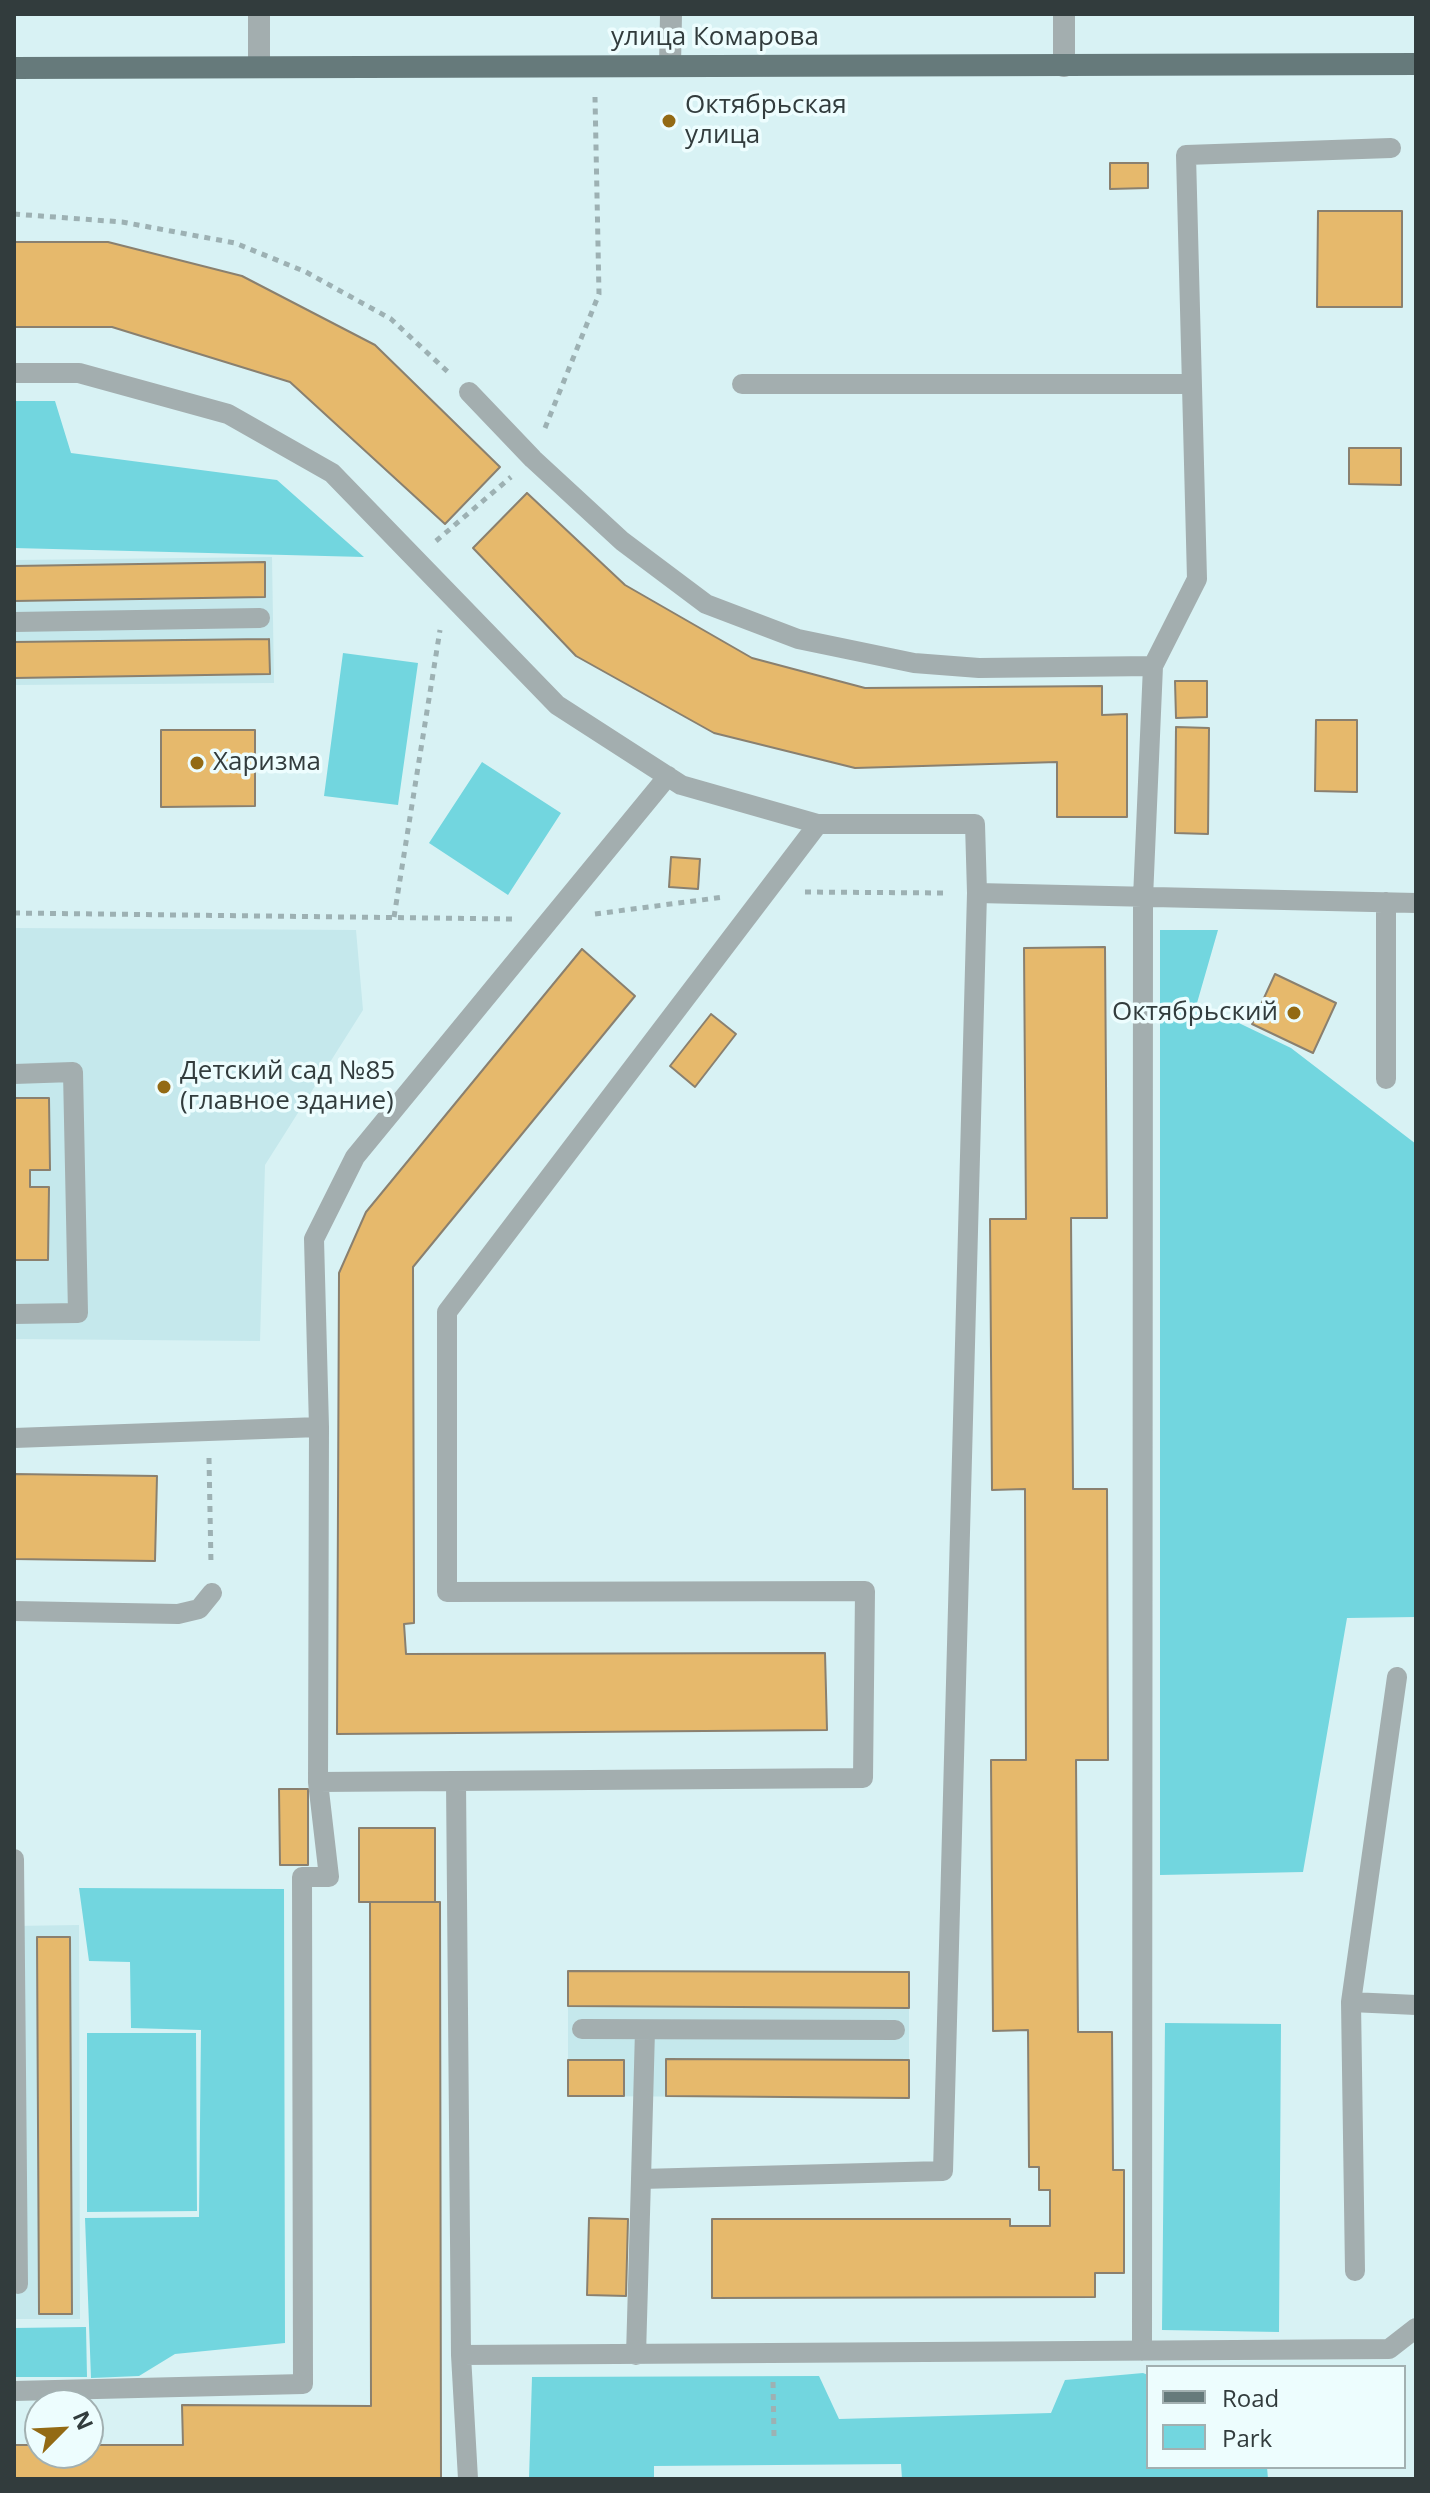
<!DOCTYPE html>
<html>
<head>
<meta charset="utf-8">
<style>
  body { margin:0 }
  #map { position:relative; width:1430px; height:2493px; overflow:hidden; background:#d8f2f4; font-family:"Open Sans",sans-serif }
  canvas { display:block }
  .frame { position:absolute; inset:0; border:16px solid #323c3d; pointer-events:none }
  .legend { position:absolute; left:1146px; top:2365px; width:260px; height:104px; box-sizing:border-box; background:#edfdfe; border:2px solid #a2b0b1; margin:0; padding:10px 14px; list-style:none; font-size:24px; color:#323c3d }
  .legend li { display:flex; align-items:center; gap:16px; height:40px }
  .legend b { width:40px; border:2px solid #a2b0b1 }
  .north { position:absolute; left:24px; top:2389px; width:80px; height:80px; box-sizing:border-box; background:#edfdfe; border:2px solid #a2b0b1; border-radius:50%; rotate:66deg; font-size:22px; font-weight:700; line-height:32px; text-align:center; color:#323c3d }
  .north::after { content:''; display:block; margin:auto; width:28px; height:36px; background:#936a14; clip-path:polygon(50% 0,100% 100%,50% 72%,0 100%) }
</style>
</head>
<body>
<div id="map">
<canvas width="1430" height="2493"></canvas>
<div class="frame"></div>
<ul class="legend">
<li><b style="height:10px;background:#667a7b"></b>Road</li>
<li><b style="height:22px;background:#72d6df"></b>Park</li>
</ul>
<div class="north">N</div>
</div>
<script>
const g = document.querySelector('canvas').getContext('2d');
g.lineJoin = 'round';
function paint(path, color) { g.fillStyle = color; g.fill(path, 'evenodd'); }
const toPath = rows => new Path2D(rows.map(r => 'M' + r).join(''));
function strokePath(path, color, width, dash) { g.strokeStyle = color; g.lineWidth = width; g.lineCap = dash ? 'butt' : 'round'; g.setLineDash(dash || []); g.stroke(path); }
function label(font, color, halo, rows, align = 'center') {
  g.font = font + ' "Open Sans",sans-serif'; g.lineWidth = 7; g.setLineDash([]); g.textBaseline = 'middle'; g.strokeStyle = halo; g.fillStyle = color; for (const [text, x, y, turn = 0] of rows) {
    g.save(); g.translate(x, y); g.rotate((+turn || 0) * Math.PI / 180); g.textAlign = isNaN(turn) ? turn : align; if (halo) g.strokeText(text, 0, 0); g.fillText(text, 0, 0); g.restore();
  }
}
const built = toPath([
  [272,557,274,683,14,685,14,560],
  [14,928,356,930,363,1010,265,1165,260,1341,14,1339],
  [79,1925,80,2319,14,2319,14,1926],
  [568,1971,909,1972,909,2098,568,2096]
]);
const green = toPath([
  [14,401,55,401,71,453,277,480,364,557,14,548],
  [343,653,418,663,398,805,324,796],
  [482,762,561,813,508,895,429,843],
  [1160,930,1218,930,1197,1003,1291,1048,1416,1144,1416,1617,1347,1618,1303,1872,1160,1875],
  [79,1888,284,1889,285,2343,175,2354,139,2376,91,2378,85,2218,199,2217,201,2030,131,2028,130,1962,89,1961],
  [1165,2023,1281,2024,1279,2332,1162,2330],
  [87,2033,196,2033,197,2211,87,2212],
  [86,2327,87,2377,14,2377,14,2328],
  [1143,2373,1148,2375,1148,2467,1267,2467,1268,2479,902,2479,901,2464,654,2466,654,2479,529,2479,532,2377,819,2376,839,2419,1051,2413,1065,2380]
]);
const building = toPath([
  [1110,163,1148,163,1148,188,1110,189,1110,163],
  [1318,211,1402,211,1402,307,1317,307,1318,211],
  [14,242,108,242,242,276,375,345,500,467,445,524,290,382,112,327,14,327,14,242],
  [1349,448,1401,448,1401,485,1349,484,1349,448],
  [527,493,625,585,752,658,865,688,1102,686,1102,715,1127,714,1127,817,1057,817,1057,762,855,768,714,733,576,656,473,548,527,493],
  [265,562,265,597,14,601,14,566,265,562],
  [269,639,270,674,14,678,14,642,269,639],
  [1175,681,1207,681,1207,717,1176,718,1175,681],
  [1316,720,1357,720,1357,792,1315,791,1316,720],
  [1176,727,1209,728,1208,834,1175,833,1176,727],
  [161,730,255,730,255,806,161,807,161,730],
  [671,857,700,859,698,889,669,887,671,857],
  [1105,947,1107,1218,1071,1218,1073,1489,1107,1489,1108,1760,1076,1760,1078,2032,1112,2032,1113,2170,1124,2170,1124,2273,1095,2273,1095,2297,712,2298,712,2219,1010,2219,1010,2226,1050,2226,1050,2190,1039,2190,1039,2167,1029,2167,1028,2030,993,2031,991,1760,1026,1760,1025,1489,992,1490,990,1219,1026,1219,1024,948,1105,947],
  [582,949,635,996,413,1267,414,1623,404,1624,406,1654,825,1653,827,1730,337,1734,339,1273,366,1212,582,949],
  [1275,974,1336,1003,1313,1053,1252,1024,1275,974],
  [711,1014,736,1034,695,1087,670,1066,711,1014],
  [14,1098,49,1098,50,1170,30,1170,30,1187,49,1187,48,1260,14,1260,14,1098],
  [14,1474,157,1476,155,1561,14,1559,14,1474],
  [279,1789,308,1789,308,1865,280,1865,279,1789],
  [359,1828,435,1828,435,1902,359,1902,359,1828],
  [370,1902,440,1902,441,2479,14,2479,14,2445,40,2445,40,2453,88,2453,88,2445,183,2445,182,2405,371,2406,370,1902],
  [37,1937,70,1937,72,2314,39,2314,37,1937],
  [568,1971,909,1972,909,2008,568,2006,568,1971],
  [666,2059,909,2060,909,2098,666,2096,666,2059],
  [568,2060,624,2060,624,2096,568,2096,568,2060],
  [589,2218,628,2219,626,2296,587,2295,589,2218]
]);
const path = toPath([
  [14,214,122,222,235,243,306,272,391,319,448,372],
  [545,428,599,294,595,97],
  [436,541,511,477],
  [805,892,947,893],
  [14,913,513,919],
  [595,914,724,897],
  [394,917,440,630],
  [209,1458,211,1564],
  [773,2382,774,2437]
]);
const service = toPath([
  [14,373,79,373,228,414,332,473,557,705,681,785,818,824,975,824,977,893,943,2171,641,2179,636,2355],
  [742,384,1192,384],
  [469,392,533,459,622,541,706,604,798,639,914,663,979,668,1153,666],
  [14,622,260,618],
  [977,893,1416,903],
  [1386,902,1386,1079],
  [14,1074,73,1072,78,1313,14,1314],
  [14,1438,319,1427],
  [14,1611,178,1614,199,1609,212,1593],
  [456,1781,461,2355,468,2479],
  [318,1782,863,1778,865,1591,447,1592,447,1312,818,824],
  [14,1859,18,2284],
  [1351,2002,1416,2005],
  [582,2029,895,2030],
  [641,2179,645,2030],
  [1355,2271,1351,2002,1397,1677],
  [1142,2351,1143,898,1153,666,1197,579,1186,155,1391,148],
  [461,2355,1389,2349,1416,2328],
  [14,2391,303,2384,302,1877,329,1877,318,1782,319,1427,314,1239,355,1157,668,776]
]);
const minor = toPath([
  [670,66,671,14],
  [1064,66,1064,14],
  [259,67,259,14]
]);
const primary = toPath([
  [14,68,1416,64]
]);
const markers = [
  [669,121,8,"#936a14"],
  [197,763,8,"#936a14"],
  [1294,1013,8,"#936a14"],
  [164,1087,8,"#936a14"]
];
const streetNames = [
  ["улица Комарова",715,38]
];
const poiNames = [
  ["Октябрьская",685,106],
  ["улица",685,136],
  ["Харизма",213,763],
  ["Октябрьский",1278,1013,"right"],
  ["Детский сад №85",180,1072],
  ["(главное здание)",180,1102]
];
paint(built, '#c5e8ec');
paint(green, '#72d6df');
paint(building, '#e6b96c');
strokePath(building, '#8a806f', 2);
strokePath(path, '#9db1b3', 5, [6, 6]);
strokePath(service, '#a3aeaf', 20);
strokePath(minor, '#a3aeaf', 22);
strokePath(primary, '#667a7b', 22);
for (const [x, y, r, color] of markers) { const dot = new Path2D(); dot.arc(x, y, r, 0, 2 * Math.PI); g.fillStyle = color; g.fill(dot); strokePath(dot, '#edfdfe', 3); }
label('26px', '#323c3d', '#edfdfe', streetNames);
label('26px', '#323c3d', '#edfdfe', poiNames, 'left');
</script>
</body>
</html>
